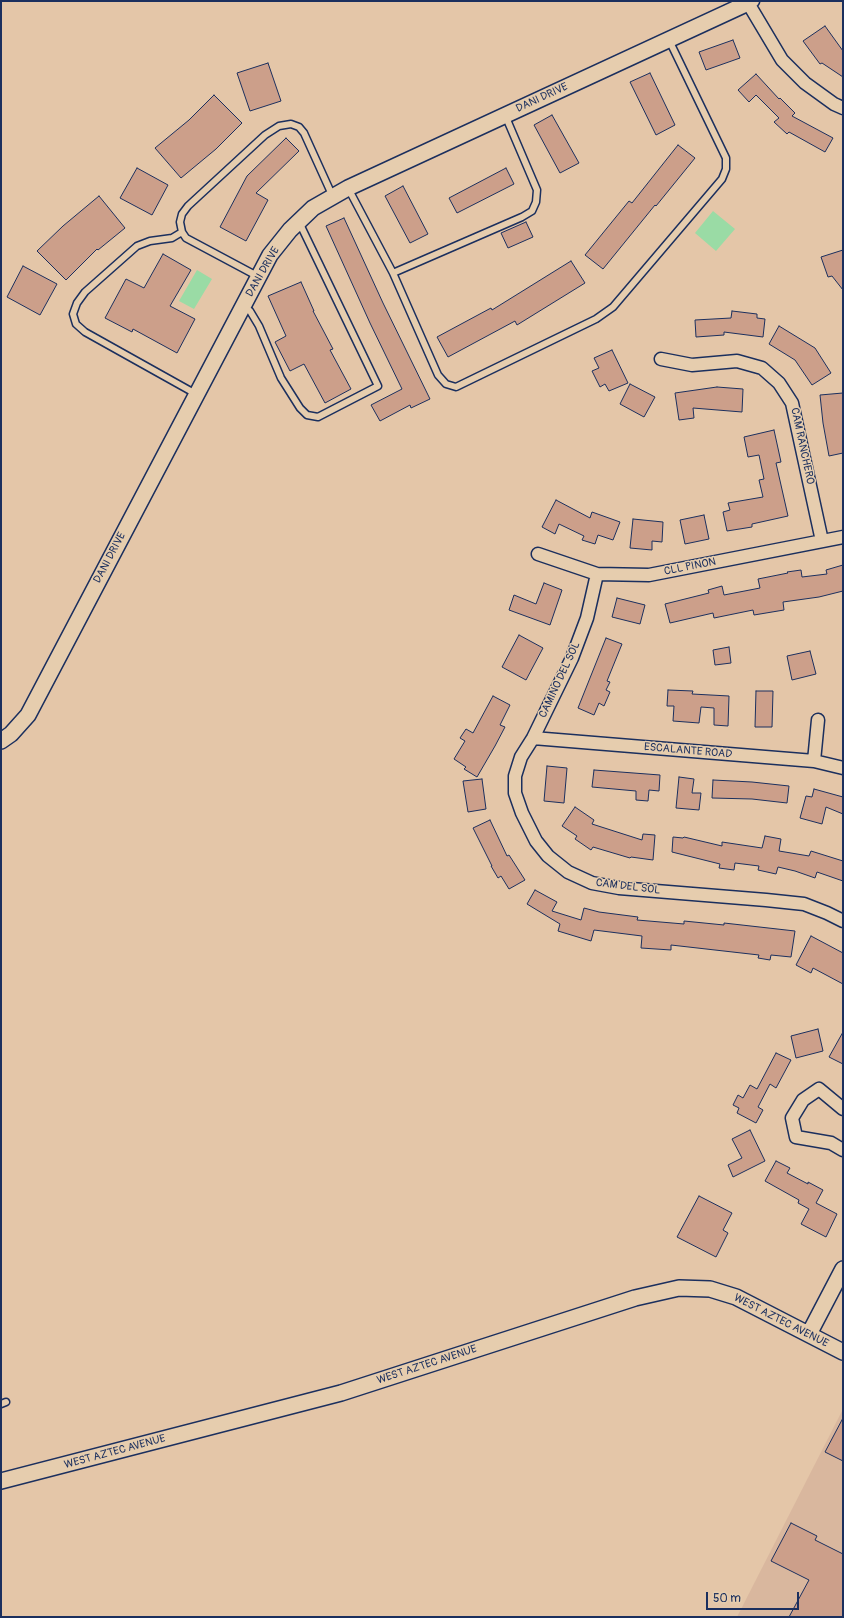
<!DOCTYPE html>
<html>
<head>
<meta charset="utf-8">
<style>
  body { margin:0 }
  #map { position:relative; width:844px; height:1618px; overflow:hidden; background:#e4c6a8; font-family:Pangolin,sans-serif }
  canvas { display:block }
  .frame { position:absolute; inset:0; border:2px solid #1b2f5e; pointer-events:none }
  .scale { position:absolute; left:706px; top:1592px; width:93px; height:18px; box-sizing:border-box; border:2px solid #1b2f5e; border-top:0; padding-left:5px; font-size:12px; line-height:14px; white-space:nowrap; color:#1b2f5e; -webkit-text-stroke:3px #e6cdae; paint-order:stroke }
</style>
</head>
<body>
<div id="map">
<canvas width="844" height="1618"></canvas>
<div class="frame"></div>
<div class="scale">50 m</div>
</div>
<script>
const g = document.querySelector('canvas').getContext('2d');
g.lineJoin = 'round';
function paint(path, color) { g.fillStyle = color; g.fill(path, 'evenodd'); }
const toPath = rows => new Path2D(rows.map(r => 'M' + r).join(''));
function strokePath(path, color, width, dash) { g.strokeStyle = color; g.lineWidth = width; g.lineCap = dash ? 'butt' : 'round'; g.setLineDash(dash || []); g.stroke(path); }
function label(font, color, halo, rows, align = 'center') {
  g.font = font + ' Pangolin,sans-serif'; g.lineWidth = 3; g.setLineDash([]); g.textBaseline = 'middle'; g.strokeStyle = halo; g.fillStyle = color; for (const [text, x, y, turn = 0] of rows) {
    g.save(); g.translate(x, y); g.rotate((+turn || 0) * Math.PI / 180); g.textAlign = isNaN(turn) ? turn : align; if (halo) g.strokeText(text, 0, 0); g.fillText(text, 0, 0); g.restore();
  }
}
const built = toPath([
  [843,1409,843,1617,737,1617]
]);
const green = toPath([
  [713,211,735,229,716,251,695,233],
  [197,270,212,279,194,309,179,301]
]);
const building = toPath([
  [825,26,843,51,843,77,822,63,820,64,803,41,825,26],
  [733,40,740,58,706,70,699,52,733,40],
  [268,63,281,101,250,111,237,73,268,63],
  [650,73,675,125,656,135,630,82,650,73],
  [756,74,779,99,780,98,795,113,792,116,833,138,825,152,789,132,787,134,774,122,779,118,756,95,749,102,738,90,756,74],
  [214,95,242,123,216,149,181,178,155,148,189,120,214,95],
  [552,115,579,163,560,173,534,125,552,115],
  [286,138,299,151,256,193,268,200,246,241,220,227,247,176,286,138],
  [678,145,695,158,656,206,655,205,603,269,585,255,629,201,632,203,678,145],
  [137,168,168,185,152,215,120,198,137,168],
  [506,168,514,184,457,213,449,198,506,168],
  [403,186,428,234,410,243,385,196,403,186],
  [99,196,125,228,98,250,97,249,66,280,37,251,63,226,99,196],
  [344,218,383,303,430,399,411,408,410,405,380,421,371,405,402,389,370,323,326,226,344,218],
  [526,222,533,237,508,248,501,233,526,222],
  [843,250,843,290,832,276,828,277,821,257,843,250],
  [163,254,191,270,170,306,195,319,177,353,133,329,132,332,105,318,126,279,144,288,163,254],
  [571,261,585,283,517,325,515,321,448,357,437,337,491,308,492,310,571,261],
  [23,266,57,284,40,315,7,297,23,266],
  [301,282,314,311,313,311,333,349,330,350,351,389,325,403,304,364,290,371,275,342,286,336,268,296,301,282],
  [732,311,757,314,757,318,765,319,763,337,724,332,724,335,696,337,695,320,731,318,732,311],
  [779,326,815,348,831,373,812,385,795,360,769,344,779,326],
  [612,350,628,383,609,391,605,384,600,387,592,371,599,368,594,358,612,350],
  [630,384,655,397,644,417,620,404,630,384],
  [717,387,743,389,742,412,693,408,694,418,679,420,675,393,717,387],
  [843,393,843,453,829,456,823,423,820,395,843,393],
  [774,430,781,462,776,463,788,516,752,524,752,527,727,531,723,512,730,510,728,503,763,497,759,480,764,479,759,455,748,457,744,437,774,430],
  [556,500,590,518,592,512,620,522,613,540,598,535,595,544,582,540,584,536,559,524,555,534,542,527,556,500],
  [704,515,709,539,685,544,680,520,704,515],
  [633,519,663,522,662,542,652,541,652,550,630,548,633,519],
  [843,565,843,591,819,597,783,602,784,610,754,615,753,610,714,618,713,613,670,623,665,604,709,593,708,590,722,586,724,595,760,588,758,579,788,573,787,572,801,570,802,577,827,574,826,570,843,565],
  [544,583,562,590,550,625,509,610,514,595,536,604,544,583],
  [617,598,645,605,640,624,612,617,617,598],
  [519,635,543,648,526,680,502,667,519,635],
  [606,638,622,644,607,681,610,682,606,690,610,692,604,706,599,703,594,715,578,708,606,638],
  [729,647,731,663,715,665,713,650,729,647],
  [810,651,816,674,792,680,787,656,810,651],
  [668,690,693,691,692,694,729,696,728,726,714,725,714,708,701,707,699,723,673,721,674,706,667,706,668,690],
  [756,691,773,691,772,727,755,727,756,691],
  [493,696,510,705,500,725,505,727,495,746,477,777,464,769,466,767,454,759,465,741,460,738,466,729,473,733,493,696],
  [547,766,567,768,564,803,544,801,547,766],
  [594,770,660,775,659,791,649,790,648,801,636,800,636,791,592,787,594,770],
  [679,777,694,779,692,793,701,793,699,810,676,808,679,777],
  [482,779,486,809,468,812,463,781,482,779],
  [713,780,752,782,789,786,787,803,752,799,712,798,713,780],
  [814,789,843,797,843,814,826,807,822,824,800,818,806,796,812,797,814,789],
  [575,807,594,820,592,824,642,840,643,834,655,835,653,860,631,857,630,858,593,847,591,850,575,839,577,836,562,826,575,807],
  [490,820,507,856,509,855,525,880,509,889,501,876,498,878,491,866,492,866,473,828,490,820],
  [765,836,781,839,779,851,809,856,811,851,843,861,843,881,817,872,815,878,795,871,778,867,776,874,758,870,759,866,735,863,734,870,719,868,720,864,672,852,673,837,683,838,684,837,722,846,722,842,762,848,765,836],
  [535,890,557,902,552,911,581,920,584,908,599,912,638,917,637,920,684,924,684,921,724,925,724,923,795,931,791,957,771,955,770,960,758,958,759,955,671,945,671,950,641,948,642,936,594,930,591,941,558,931,560,924,527,904,535,890],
  [811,936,843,953,843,984,813,968,811,973,796,965,811,936],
  [818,1029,823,1051,796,1058,791,1036,818,1029],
  [843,1032,843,1064,829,1057,843,1032],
  [776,1053,791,1060,776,1088,770,1084,758,1107,763,1110,756,1123,737,1113,739,1108,733,1105,738,1095,743,1098,750,1085,757,1089,776,1053],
  [750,1130,765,1161,733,1177,728,1165,742,1158,732,1139,750,1130],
  [776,1161,790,1168,787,1173,808,1184,808,1182,823,1190,816,1203,837,1214,826,1237,801,1224,809,1209,798,1203,799,1200,765,1181,776,1161],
  [699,1196,732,1213,723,1230,728,1233,716,1257,677,1237,699,1196],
  [843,1418,843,1461,825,1452,843,1418],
  [791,1523,817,1536,815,1540,843,1554,843,1617,789,1617,809,1580,771,1561,791,1523]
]);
const service = toPath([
  [348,188,393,273,438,375,446,384,456,387,596,319,613,307,722,179,726,169,726,158,669,40],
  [182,232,172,238,150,241,137,246,85,292,77,303,73,314,76,324,85,332,196,394],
  [393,273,522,217,532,211,536,202,537,190,505,115],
  [259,277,186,238,182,232,180,222,182,214,188,206,265,135,279,126,291,124,299,127,304,133,333,197],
  [243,308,250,311,259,326,281,378,300,408,307,415,318,417,378,386,299,222],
  [1,1404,6,1402]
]);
const minor = toPath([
  [753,1,748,3,782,60,805,83,834,104,843,108],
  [661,359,692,365,737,361,762,368,779,383,792,403,822,541],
  [538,554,597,574,649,575,843,537],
  [597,574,587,618,572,658,533,738,521,757,515,776,515,793,522,813,536,841,548,856,568,872,592,883,619,888,766,900,804,904,827,913,843,921],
  [533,738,814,761,843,768],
  [814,761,818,720],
  [843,1109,819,1089,803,1100,792,1118,796,1137,831,1143,843,1150]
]);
const tertiary = toPath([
  [1,741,11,734,28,715,270,255,290,230,313,208,348,188,748,3,747,1],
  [809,1334,843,1269],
  [1,1481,341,1393,635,1298,679,1288,710,1289,736,1297,843,1352]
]);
const streetNames = [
  ["DANI DRIVE",542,98,-25],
  ["DANI DRIVE",263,272,-60],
  ["CAM RANCHERO",802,446,78],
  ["DANI DRIVE",110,558,-62],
  ["CLL PINON",690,567,-11],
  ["CAMINO DEL SOL",560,680,-65],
  ["ESCALANTE ROAD",688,751,5],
  ["CAM DEL SOL",628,887,7],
  ["WEST AZTEC AVENUE",781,1321,27],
  ["WEST AZTEC AVENUE",427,1365,-18],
  ["WEST AZTEC AVENUE",115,1452,-15]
];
paint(built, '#d9b79e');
paint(green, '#9adba5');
paint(building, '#cc9f8a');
strokePath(building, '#1b2f5e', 1);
strokePath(service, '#1b2f5e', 9);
strokePath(minor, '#1b2f5e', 15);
strokePath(tertiary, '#1b2f5e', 18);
strokePath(service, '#e6cdae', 6);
strokePath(minor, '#e6cdae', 12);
strokePath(tertiary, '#e6cdae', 15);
label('11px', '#1b2f5e', '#e6cdae', streetNames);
</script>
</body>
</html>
